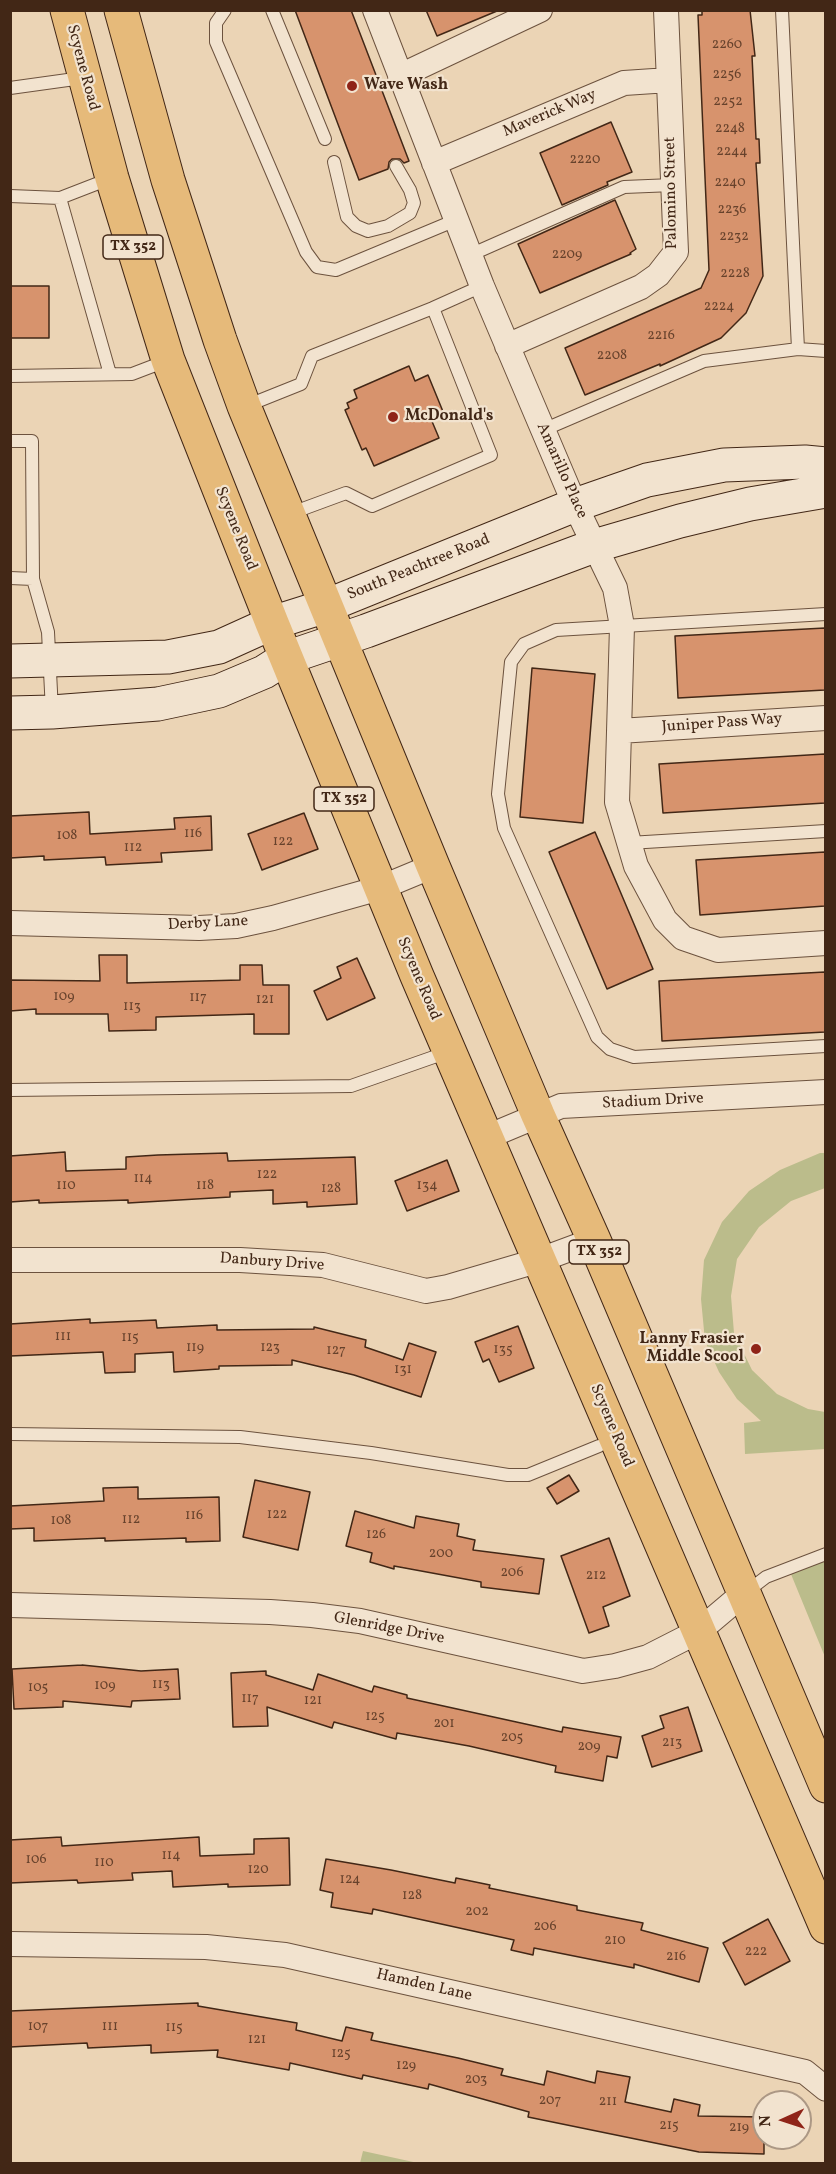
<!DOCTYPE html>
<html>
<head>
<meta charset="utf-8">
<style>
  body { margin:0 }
  #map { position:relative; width:836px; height:2174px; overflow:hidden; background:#ebd4b5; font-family:Vollkorn,serif }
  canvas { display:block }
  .frame { position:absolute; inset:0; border:12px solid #422716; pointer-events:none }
  .north { position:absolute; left:752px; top:2090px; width:60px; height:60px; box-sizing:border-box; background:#f2e3cf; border:2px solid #ac9885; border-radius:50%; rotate:267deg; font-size:16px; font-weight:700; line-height:24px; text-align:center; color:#422716 }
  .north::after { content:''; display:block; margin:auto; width:21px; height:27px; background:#8f2418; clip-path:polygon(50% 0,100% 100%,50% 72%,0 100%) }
</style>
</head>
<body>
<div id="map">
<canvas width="836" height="2174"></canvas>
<div class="frame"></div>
<div class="north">N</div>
</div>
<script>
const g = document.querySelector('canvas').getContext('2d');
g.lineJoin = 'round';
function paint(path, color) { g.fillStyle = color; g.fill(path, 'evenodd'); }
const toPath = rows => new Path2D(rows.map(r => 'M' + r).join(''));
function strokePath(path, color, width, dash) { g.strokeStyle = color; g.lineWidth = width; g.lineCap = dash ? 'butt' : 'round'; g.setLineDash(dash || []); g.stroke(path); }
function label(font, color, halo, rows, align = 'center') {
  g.font = font + ' Vollkorn,serif'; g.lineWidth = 4.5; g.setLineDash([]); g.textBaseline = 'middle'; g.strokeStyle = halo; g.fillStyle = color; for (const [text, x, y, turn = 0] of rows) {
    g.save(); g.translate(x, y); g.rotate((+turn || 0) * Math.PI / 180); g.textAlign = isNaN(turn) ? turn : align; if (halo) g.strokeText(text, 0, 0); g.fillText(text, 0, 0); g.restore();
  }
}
const green = toPath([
  [820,1153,825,1153,825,1188,791,1201,759,1227,737,1259,731,1296,734,1333,752,1370,777,1394,808,1409,825,1412,825,1449,745,1454,744,1423,761,1421,737,1399,719,1372,705,1341,701,1299,704,1260,722,1222,749,1191,780,1170],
  [825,1558,825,1657,786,1562],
  [363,2151,418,2163,360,2163]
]);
const building = toPath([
  [295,10,351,10,409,161,404,163,400,159,392,159,389,162,388,169,359,180,295,10],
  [426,10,497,10,497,11,437,36,426,10],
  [702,10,750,10,755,56,752,56,756,139,759,139,760,163,756,163,763,276,746,313,721,338,660,366,660,364,585,395,565,348,701,288,709,270,698,15,702,15,702,10],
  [611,122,632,172,607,182,608,185,562,205,540,153,611,122],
  [615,200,636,249,630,253,631,254,540,293,518,244,615,200],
  [10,286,49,286,49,338,10,338,10,286],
  [409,366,415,381,428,375,444,414,431,419,439,438,374,466,366,448,362,450,345,410,349,408,347,403,357,398,354,390,409,366],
  [825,628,825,690,678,698,675,636,825,628],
  [532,668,595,674,583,823,520,817,532,668],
  [825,754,825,803,663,813,659,764,825,754],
  [89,812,90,834,175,829,174,818,211,816,212,850,161,853,162,862,106,865,105,857,44,860,44,856,10,858,10,816,89,812],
  [304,813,318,849,262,870,248,834,304,813],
  [595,832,653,969,607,989,549,852,595,832],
  [825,852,825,906,700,915,696,860,825,852],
  [99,955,127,955,127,983,240,980,240,965,262,965,263,985,289,985,289,1034,254,1034,254,1014,156,1017,156,1030,109,1031,108,1014,36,1014,36,1009,10,1011,10,980,100,981,99,955],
  [357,958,375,998,327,1020,314,991,341,978,337,967,357,958],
  [825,972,825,1032,662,1041,659,981,825,972],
  [65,1152,66,1171,126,1169,126,1157,158,1155,227,1153,228,1161,355,1157,357,1204,307,1207,307,1202,273,1204,273,1190,230,1192,230,1197,128,1203,128,1200,39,1203,39,1200,10,1202,10,1156,65,1152],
  [447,1160,459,1191,407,1211,395,1181,447,1160],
  [90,1319,90,1323,156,1320,157,1328,217,1325,217,1330,314,1329,314,1327,366,1340,365,1347,403,1360,409,1343,436,1352,421,1397,354,1375,292,1360,292,1365,219,1366,219,1369,174,1372,173,1352,135,1354,135,1372,105,1373,103,1352,10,1356,10,1324,90,1319],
  [518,1326,534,1368,499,1382,489,1359,483,1362,475,1342,518,1326],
  [569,1475,579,1491,557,1504,547,1488,569,1475],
  [255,1480,310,1492,298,1550,243,1537,255,1480],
  [138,1487,138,1499,219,1497,220,1541,186,1542,186,1538,105,1541,105,1538,34,1541,34,1528,10,1529,10,1506,104,1501,103,1488,138,1487],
  [355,1511,414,1528,416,1516,459,1524,457,1536,475,1540,473,1550,544,1559,539,1594,481,1587,481,1582,394,1566,394,1569,370,1562,372,1553,346,1546,355,1511],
  [609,1538,630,1596,603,1607,609,1626,589,1633,561,1556,609,1538],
  [82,1665,141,1671,178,1669,180,1699,132,1701,131,1707,63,1701,63,1707,14,1709,12,1669,82,1665],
  [266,1671,266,1675,313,1690,318,1674,372,1692,374,1686,407,1695,407,1698,562,1732,563,1727,621,1737,617,1758,607,1756,603,1781,555,1772,556,1766,469,1746,397,1733,396,1739,334,1722,332,1728,267,1707,268,1726,233,1727,231,1673,266,1671],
  [688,1707,702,1751,652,1767,642,1736,664,1728,660,1716,688,1707],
  [61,1837,62,1846,199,1837,200,1856,254,1854,254,1839,289,1838,290,1885,228,1887,228,1884,173,1887,172,1871,132,1873,133,1880,78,1883,77,1880,10,1883,10,1840,61,1837],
  [326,1859,391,1870,455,1883,456,1878,490,1885,489,1888,577,1906,577,1910,643,1923,641,1930,708,1948,699,1982,634,1964,634,1968,534,1948,533,1955,511,1950,514,1940,373,1909,372,1914,331,1907,333,1893,320,1890,326,1859],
  [768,1919,790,1961,745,1985,723,1943,768,1919],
  [198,2003,198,2006,297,2023,296,2030,342,2041,346,2027,373,2033,371,2040,458,2058,503,2069,501,2075,544,2085,547,2071,595,2083,597,2071,630,2077,625,2102,671,2112,674,2099,700,2105,698,2116,764,2117,764,2154,699,2152,528,2117,529,2112,429,2084,428,2089,363,2075,362,2079,290,2063,289,2070,217,2057,218,2050,151,2053,151,2045,88,2048,87,2043,10,2047,10,2011,198,2003]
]);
const service = toPath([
  [225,10,216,23,216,42,306,252,317,267,336,270,456,220],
  [272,10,325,139],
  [782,10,798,349,826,351],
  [10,88,82,78],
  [334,162,347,217,356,226,368,231,388,226,410,213,414,203,410,190,396,166],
  [109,179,60,198,110,374],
  [10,196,60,198],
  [470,255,624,187,673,185],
  [433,308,482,286],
  [10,376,132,374,166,361],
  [246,406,301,384,312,356,433,308,491,455,372,506,346,493,289,514],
  [543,430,704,361,798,349],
  [10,441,32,441,33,579,48,632,52,711],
  [10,578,33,579],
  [826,614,556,630,524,644,511,662,498,794,504,828,597,1037,610,1049,634,1057,826,1046],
  [629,843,826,831],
  [10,1090,351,1086,448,1052],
  [10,1434,240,1437,371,1453,508,1475,528,1475,599,1446],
  [745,1593,766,1577,826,1554]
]);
const minor = toPath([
  [375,10,482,286,575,505,615,588,622,626,617,802,636,866,665,920,683,938,718,950,826,943],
  [400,76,540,10],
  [434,163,624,83,669,80],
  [507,346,641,287,658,275,676,252,666,10],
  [619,731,826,718],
  [10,923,199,928,236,926,273,918,380,888,433,866],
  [487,1137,561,1106,826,1092],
  [10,1260,240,1260,323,1265,426,1291,448,1287,540,1260,594,1240],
  [10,1605,270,1612,312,1615,360,1621,583,1671,615,1666,648,1657,699,1631,744,1593],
  [10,1944,206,1947,285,1955,805,2072,826,2089]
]);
const secondary = toPath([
  [10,661,168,657,219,647,272,623,326,606,575,505,647,480,724,465,805,462,826,464],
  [10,713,52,712,158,704,219,691,264,672,286,658,366,631,594,546,680,521,750,504,826,491]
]);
const primary = toPath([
  [67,10,112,178,168,360,272,623,417,976,826,1927],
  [121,10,168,180,220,340,244,406,433,866,538,1115,594,1240,826,1786]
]);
const markers = [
  [352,86,6,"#8f2418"],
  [393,417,6,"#8f2418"],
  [756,1349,6,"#8f2418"]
];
const numberNames = [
  ["2260",727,45],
  ["2256",727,75],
  ["2252",728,102],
  ["2248",730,129],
  ["2244",732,152],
  ["2220",585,160],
  ["2240",730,183],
  ["2236",732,210],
  ["2232",734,237],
  ["2209",567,255],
  ["2228",735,274],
  ["2224",719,307],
  ["2216",661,336],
  ["2208",612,356],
  ["116",193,834],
  ["108",67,836],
  ["122",283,842],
  ["112",133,848],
  ["109",64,997],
  ["117",198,998],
  ["121",265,1000],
  ["113",132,1007],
  ["122",267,1175],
  ["114",143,1179],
  ["110",66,1186],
  ["118",205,1186],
  ["134",427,1186],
  ["128",331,1189],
  ["111",63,1337],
  ["115",130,1338],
  ["119",195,1348],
  ["123",270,1348],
  ["135",503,1350],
  ["127",336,1351],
  ["131",403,1370],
  ["122",277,1515],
  ["116",194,1516],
  ["112",131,1520],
  ["108",61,1521],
  ["126",376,1535],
  ["200",441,1554],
  ["206",512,1573],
  ["212",596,1576],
  ["113",161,1685],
  ["109",105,1686],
  ["105",38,1688],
  ["117",250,1699],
  ["121",313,1701],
  ["125",375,1717],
  ["201",444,1724],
  ["205",512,1738],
  ["213",672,1743],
  ["209",589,1747],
  ["114",171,1856],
  ["106",36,1860],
  ["110",104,1863],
  ["120",258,1870],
  ["124",350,1880],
  ["128",412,1896],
  ["202",477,1912],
  ["206",545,1927],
  ["210",615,1941],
  ["222",756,1952],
  ["216",676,1957],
  ["107",38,2027],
  ["111",110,2027],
  ["115",174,2028],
  ["121",257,2040],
  ["125",341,2054],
  ["129",406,2066],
  ["203",476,2080],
  ["207",550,2101],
  ["211",608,2102],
  ["215",669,2126],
  ["219",739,2128]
];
const shields = [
  [133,247,60],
  [344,799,60],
  [599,1252,60]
];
const shieldNames = [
  ["TX 352",133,247],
  ["TX 352",344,799],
  ["TX 352",599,1252]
];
const streetNames = [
  ["Scyene Road",82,68,75],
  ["Maverick Way",550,114,-23],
  ["Palomino Street",672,193,-91],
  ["Amarillo Place",561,471,66],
  ["Scyene Road",235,529,68],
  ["South Peachtree Road",419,568,-22],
  ["Juniper Pass Way",722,724,-4],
  ["Derby Lane",208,924,-3],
  ["Scyene Road",418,979,67],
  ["Stadium Drive",653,1102,-3],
  ["Danbury Drive",272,1263,4],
  ["Scyene Road",611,1426,67],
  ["Glenridge Drive",389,1629,11],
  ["Hamden Lane",424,1986,13]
];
const poiNames = [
  ["Wave Wash",364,86],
  ["McDonald's",405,417],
  ["Lanny Frasier",744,1340,"right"],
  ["Middle Scool",744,1358,"right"]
];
paint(green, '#bbbc8b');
paint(building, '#d7936d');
strokePath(building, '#422716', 1.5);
strokePath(service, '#6c523e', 14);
strokePath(minor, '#6c523e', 26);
strokePath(secondary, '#422716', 35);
strokePath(primary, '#422716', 35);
strokePath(service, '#f2e3cf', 12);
strokePath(minor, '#f2e3cf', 24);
strokePath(secondary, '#f2e3cf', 33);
strokePath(primary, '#e6ba7a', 33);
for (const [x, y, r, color] of markers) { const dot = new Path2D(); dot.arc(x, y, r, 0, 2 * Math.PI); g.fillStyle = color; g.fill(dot); strokePath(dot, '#f2e3cf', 2); }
label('14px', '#67422c', null, numberNames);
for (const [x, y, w] of shields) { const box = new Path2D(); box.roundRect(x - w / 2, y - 12, w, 24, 4.5); g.fillStyle = '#f2e3cf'; g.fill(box); strokePath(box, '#422716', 1.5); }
label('bold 15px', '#422716', null, shieldNames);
label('16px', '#422716', '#f2e3cf', streetNames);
label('bold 16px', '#422716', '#f2e3cf', poiNames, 'left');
</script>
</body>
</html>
